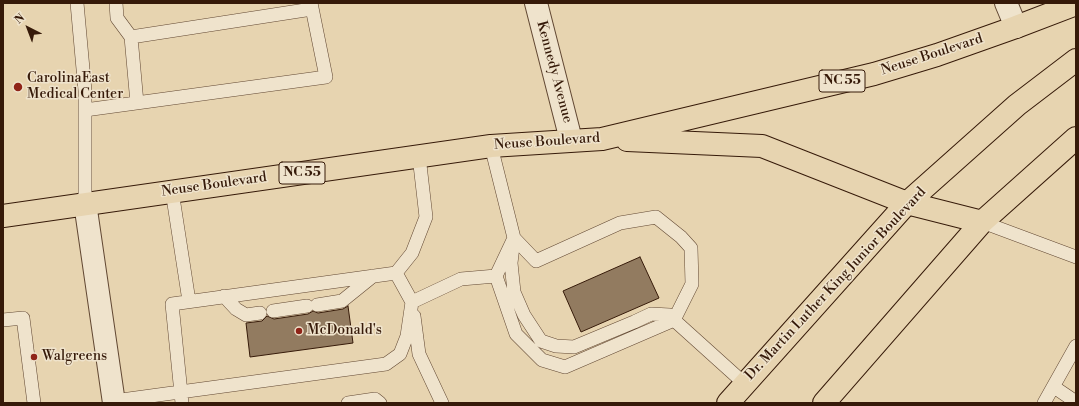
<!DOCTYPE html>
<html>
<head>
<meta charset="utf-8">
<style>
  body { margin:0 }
  #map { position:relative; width:1079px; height:406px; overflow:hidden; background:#e7d4b0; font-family:"Libre Bodoni",serif }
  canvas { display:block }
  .frame { position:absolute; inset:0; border:4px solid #361a09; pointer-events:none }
  .north { position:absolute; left:8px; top:8px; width:40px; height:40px; -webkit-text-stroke:3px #efe3cc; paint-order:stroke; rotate:318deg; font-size:11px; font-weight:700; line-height:16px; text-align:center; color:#361a09 }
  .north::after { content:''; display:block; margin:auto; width:14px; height:18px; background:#361a09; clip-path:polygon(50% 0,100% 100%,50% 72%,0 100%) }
</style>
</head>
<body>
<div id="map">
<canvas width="1079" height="406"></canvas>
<div class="frame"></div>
<div class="north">N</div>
</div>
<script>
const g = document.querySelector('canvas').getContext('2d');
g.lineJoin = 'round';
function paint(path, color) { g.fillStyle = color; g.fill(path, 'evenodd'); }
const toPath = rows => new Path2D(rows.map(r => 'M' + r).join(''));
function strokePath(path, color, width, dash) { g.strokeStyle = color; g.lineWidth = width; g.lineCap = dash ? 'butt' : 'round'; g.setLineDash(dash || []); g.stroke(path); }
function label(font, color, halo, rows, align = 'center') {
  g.font = font + ' "Libre Bodoni",serif'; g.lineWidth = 3; g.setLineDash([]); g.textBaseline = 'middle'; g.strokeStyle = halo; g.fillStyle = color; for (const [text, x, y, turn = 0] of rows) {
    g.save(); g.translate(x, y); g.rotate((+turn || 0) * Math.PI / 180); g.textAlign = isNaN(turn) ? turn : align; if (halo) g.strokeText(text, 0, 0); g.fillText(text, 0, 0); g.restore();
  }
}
const building = toPath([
  [640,257,659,298,581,332,563,291,640,257],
  [348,306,353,343,250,357,246,323,262,321,267,316,274,319,308,314,313,311,318,313,343,309,348,306]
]);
const lane = toPath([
  [77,3,85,91,85,203],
  [116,3,117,18,131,37,137,103],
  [131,37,312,9],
  [85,110,326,77,311,3],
  [491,146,514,238,496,276,516,334,542,360,565,367,674,320,745,384],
  [172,191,189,301],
  [656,217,681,237,691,248,692,284,674,320,670,315,651,314,634,322,574,347,556,346,541,341,524,315,514,292,511,263,514,238,536,261,620,223,656,217],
  [982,222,1076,257],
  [396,273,412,302,461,279,496,276],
  [224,296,236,309,246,315,260,313],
  [317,305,342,301,373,276],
  [273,311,307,306],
  [414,316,419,354,442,403],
  [3,320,23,318,34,403],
  [1054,387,1076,402],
  [114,401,386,364,400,354,407,336,412,302],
  [182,403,172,304,396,273,412,253,426,217,419,156],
  [348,403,375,399,380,403],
  [1044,403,1076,346]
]);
const street = toPath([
  [536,3,571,140],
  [1006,3,1016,27],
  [85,203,114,403]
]);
const primary = toPath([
  [627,140,762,146,907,203,982,222],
  [3,216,491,146,602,139,874,74,937,55,1016,27,1076,4],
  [728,403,907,203,1017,105,1076,60],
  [824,403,982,222,1076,138]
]);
const markers = [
  [18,87,5,"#8f2418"],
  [299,331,4,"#8f2418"],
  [34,357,4,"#8f2418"]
];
const shields = [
  [842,81,46],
  [302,173,46]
];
const shieldNames = [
  ["NC 55",842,81],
  ["NC 55",302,173]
];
const streetNames = [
  ["Neuse Boulevard",932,55,-18],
  ["Kennedy Avenue",554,72,75],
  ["Neuse Boulevard",547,142,-4],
  ["Neuse Boulevard",214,185,-8],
  ["Dr. Martin Luther King Junior Boulevard",836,284,-47]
];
const poiNames = [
  ["CarolinaEast",27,79],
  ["Medical Center",27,95],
  ["McDonald's",307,331],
  ["Walgreens",42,357]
];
paint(building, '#927b60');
strokePath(building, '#361a09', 1);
strokePath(lane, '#624833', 14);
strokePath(street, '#624833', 24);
strokePath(primary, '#361a09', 24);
strokePath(lane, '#efe3cc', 13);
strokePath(street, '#efe3cc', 22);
strokePath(primary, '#e7d4b0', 22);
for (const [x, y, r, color] of markers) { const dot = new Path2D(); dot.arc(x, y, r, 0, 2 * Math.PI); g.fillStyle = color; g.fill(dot); strokePath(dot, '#efe3cc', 1.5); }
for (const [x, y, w] of shields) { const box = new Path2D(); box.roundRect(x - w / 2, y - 11, w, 22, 3); g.fillStyle = '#efe3cc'; g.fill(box); strokePath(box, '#361a09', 1); }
label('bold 13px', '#361a09', null, shieldNames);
label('14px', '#361a09', '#efe3cc', streetNames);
label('14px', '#361a09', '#efe3cc', poiNames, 'left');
</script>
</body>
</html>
